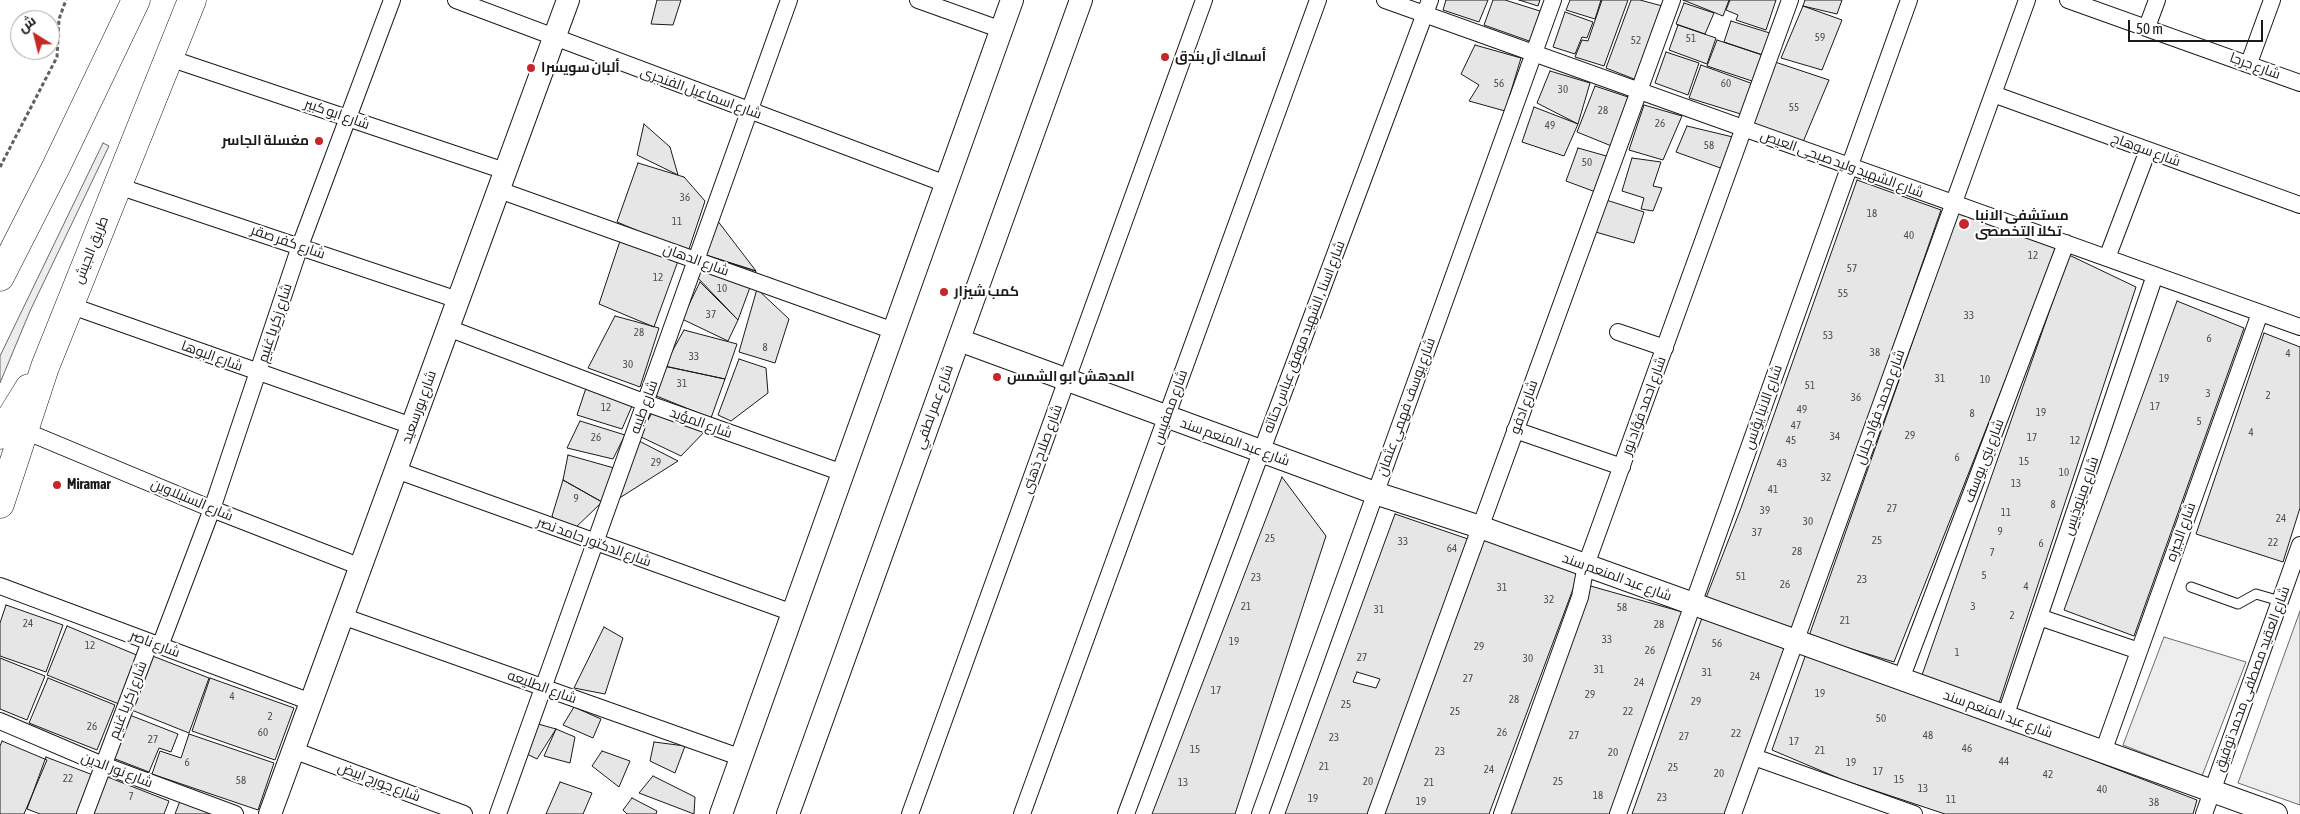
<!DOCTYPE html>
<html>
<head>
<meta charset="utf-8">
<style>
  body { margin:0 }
  #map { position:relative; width:2300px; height:814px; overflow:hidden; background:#fff; font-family:"Asap Condensed",Cairo,sans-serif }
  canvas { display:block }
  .north { position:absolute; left:10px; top:10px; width:50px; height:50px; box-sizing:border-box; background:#fff; border:1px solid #a3a3a3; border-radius:50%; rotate:324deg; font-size:14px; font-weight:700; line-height:20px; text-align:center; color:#1a1a1a }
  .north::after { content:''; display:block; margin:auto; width:18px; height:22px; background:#c62828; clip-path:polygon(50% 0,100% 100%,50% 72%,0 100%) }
  .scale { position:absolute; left:2128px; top:20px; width:135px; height:22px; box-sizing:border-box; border:2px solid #1a1a1a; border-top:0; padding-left:6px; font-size:15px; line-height:18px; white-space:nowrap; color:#1a1a1a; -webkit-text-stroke:4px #fff; paint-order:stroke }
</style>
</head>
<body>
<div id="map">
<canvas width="2300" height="814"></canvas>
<div class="north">ش</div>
<div class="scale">50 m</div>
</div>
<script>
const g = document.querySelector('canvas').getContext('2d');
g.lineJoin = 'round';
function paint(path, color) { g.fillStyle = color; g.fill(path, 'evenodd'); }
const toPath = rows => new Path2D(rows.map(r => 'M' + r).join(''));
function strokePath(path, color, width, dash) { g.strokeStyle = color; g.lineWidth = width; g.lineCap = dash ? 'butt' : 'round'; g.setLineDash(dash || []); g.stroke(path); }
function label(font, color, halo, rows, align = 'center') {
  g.font = font + ' "Asap Condensed",Cairo,sans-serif'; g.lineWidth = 4; g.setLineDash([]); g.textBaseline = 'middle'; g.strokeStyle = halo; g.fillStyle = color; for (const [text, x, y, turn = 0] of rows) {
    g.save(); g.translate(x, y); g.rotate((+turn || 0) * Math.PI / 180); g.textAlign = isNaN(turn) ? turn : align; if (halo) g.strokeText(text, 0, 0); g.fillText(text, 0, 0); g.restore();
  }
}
const built = toPath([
  [103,143,109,146,30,311,0,383,0,356,103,143],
  [2300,611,2300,805,2238,783,2300,611],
  [2164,637,2246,662,2202,776,2123,745,2164,637]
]);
const building = toPath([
  [657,0,681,0,673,25,651,24,657,0],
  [1446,0,1488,0,1479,22,1443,10,1446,0],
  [1493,0,1505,0,1540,11,1532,42,1484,25,1493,0],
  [1519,0,1540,0,1538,6,1519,0],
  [1570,0,1601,0,1595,19,1566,10,1570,0],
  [1602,0,1628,0,1604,66,1575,57,1582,40,1588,41,1602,0],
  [1631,0,1640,0,1666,7,1639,81,1606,68,1631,0],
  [1683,0,1729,0,1723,16,1683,0],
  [1730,0,1776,0,1766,30,1736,20,1738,15,1726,10,1730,0],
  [1805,0,1842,0,1837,14,1803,6,1805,0],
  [1684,3,1714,13,1705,34,1676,24,1684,3],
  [1803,6,1842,20,1822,70,1781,58,1803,6],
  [1565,12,1593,22,1587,38,1582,37,1575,54,1553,47,1565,12],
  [1731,21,1773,34,1766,56,1724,42,1731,21],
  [1678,25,1716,38,1707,64,1669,50,1678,25],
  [1717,40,1765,56,1755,82,1707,66,1717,40],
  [1475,45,1521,58,1505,111,1469,101,1479,85,1461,74,1475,45],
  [1666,52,1699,63,1688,95,1655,83,1666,52],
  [1775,62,1829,80,1803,142,1753,123,1775,62],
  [1701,65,1756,85,1744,115,1689,98,1701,65],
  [1550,71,1590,83,1578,124,1537,103,1550,71],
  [1595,86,1631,98,1614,147,1577,132,1595,86],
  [1644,105,1682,116,1663,160,1629,150,1644,105],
  [1534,107,1578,124,1564,156,1522,142,1534,107],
  [644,124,670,147,678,175,637,155,644,124],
  [1687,126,1737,138,1726,170,1676,152,1687,126],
  [1578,148,1610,157,1601,194,1566,181,1578,148],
  [1632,158,1661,162,1653,186,1662,188,1653,211,1641,209,1644,198,1622,191,1632,158],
  [638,163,684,177,705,201,688,252,617,222,638,163],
  [1857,180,1941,210,1793,633,1704,603,1741,508,1857,180],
  [1603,199,1644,212,1634,243,1592,231,1603,199],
  [1959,210,2058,247,1894,662,1809,636,1959,210],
  [717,220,756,271,703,254,717,220],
  [620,241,678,261,654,327,599,304,620,241],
  [2069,255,2136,287,1999,703,1922,675,2069,255],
  [708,256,756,271,738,320,697,277,708,256],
  [700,282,738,320,728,341,682,319,700,282],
  [757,289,789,319,775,363,739,352,757,289],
  [2177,301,2244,328,2134,636,2064,610,2177,301],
  [615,316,659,328,640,387,588,368,615,316],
  [684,330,737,344,725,379,664,366,684,330],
  [2264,333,2300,347,2300,508,2283,562,2196,534,2264,333],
  [739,359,766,368,768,393,731,421,718,415,739,359],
  [664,366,725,379,711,418,654,395,664,366],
  [586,388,632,406,622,429,577,415,586,388],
  [652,413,710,426,681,456,639,436,652,413],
  [580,421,625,435,613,459,567,448,580,421],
  [639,441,678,461,610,504,639,441],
  [568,455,614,468,602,502,563,480,568,455],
  [1282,477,1326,536,1235,814,1152,814,1282,477],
  [563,480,602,502,569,534,552,516,563,480],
  [1395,514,1468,539,1368,814,1285,814,1395,514],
  [1483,538,1579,573,1489,814,1380,814,1483,538],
  [1587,585,1686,613,1610,814,1509,814,1587,585],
  [6,605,63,625,46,672,0,656,0,623,6,605],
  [1703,615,1789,644,1728,814,1632,814,1703,615],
  [67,626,139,656,119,704,47,675,67,626],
  [604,627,623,638,605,694,574,688,604,627],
  [1807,651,2197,800,2193,814,1945,814,1843,780,1772,750,1807,651],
  [150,655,209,678,189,733,129,709,150,655],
  [0,658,45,676,27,720,0,709,0,658],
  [1357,672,1380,679,1376,688,1353,682,1357,672],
  [48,678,115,705,97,750,29,723,48,678],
  [210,678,294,708,275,760,192,731,210,678],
  [574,707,601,719,593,738,563,725,574,707],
  [127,714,178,734,171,752,159,748,149,772,110,757,127,714],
  [531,722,556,729,537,759,525,753,531,722],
  [556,729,575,737,570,763,544,756,556,729],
  [189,734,274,763,258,810,152,774,160,751,181,758,189,734],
  [2,741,47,760,24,814,0,814,0,746,2,741],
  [654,742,685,746,675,773,650,761,654,742],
  [602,751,630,761,619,787,592,766,602,751],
  [46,757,93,775,77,814,40,814,27,809,46,757],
  [105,776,169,801,164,814,89,814,105,776],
  [653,776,695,797,694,814,639,793,653,776],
  [560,782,592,793,583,814,546,814,560,782],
  [632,798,657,811,656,814,627,814,623,810,632,798],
  [180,801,214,814,175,814,180,801]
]);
const path = toPath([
  [0,167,57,57,59,19,66,0]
]);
const lane = toPath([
  [2191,587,2238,604,2256,594,2280,601]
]);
const street = toPath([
  [456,0,946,184],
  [918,0,1002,30],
  [1385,0,2300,327],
  [2068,0,2300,83],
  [2147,27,2157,0],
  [169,58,505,171],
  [2249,63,2272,0],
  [1993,94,2300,205],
  [118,186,458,300],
  [499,190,894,331],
  [2107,258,2148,150],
  [69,305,412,426],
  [448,328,646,403,843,473],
  [1618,332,1665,348],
  [1515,430,1622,467],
  [25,431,212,509,361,567],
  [396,470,793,613],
  [0,586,311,702],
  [342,616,742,758],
  [2039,617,2139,651],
  [160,646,212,509,300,246,392,0],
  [1901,679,2066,243],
  [2005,717,2155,275],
  [0,721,103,765,235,814],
  [293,750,464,814],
  [2103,752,2260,313],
  [1754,757,1914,814],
  [85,814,150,642],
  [498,814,789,0],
  [910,814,1204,0],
  [1022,814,1318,0],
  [1126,814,1430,0],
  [1260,814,1553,0],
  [1376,814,1672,0],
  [1502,814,1580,597,1586,565,1790,0],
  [1618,814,1909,0],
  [1733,814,2027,0],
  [2204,814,2300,545]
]);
const secondary = toPath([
  [959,340,1375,493,1480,527,2276,814],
  [270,814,568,0],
  [721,814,1012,0],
  [788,814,1081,0]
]);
const highway = toPath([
  [0,277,56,167,136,0],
  [0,435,29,388],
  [0,504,45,367,192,0]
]);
const markers = [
  [1165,57,5,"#c62828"],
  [531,68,5,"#c62828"],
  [319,141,5,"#c62828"],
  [1964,224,6,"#c62828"],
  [944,292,5,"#c62828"],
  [997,377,5,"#c62828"],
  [57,485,5,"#c62828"]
];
const numberNames = [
  ["59",1820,38],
  ["51",1691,39],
  ["52",1636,41],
  ["56",1499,84],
  ["60",1726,84],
  ["30",1563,90],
  ["55",1794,108],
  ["28",1603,111],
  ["26",1660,124],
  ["49",1550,126],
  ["58",1709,146],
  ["50",1587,163],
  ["36",685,198],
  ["18",1872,214],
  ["11",677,222],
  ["40",1909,236],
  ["12",2033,256],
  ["57",1852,269],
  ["12",658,278],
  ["10",722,289],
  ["55",1843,294],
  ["37",711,315],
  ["33",1969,316],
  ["28",639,333],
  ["53",1828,336],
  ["6",2209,339],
  ["8",765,348],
  ["38",1875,353],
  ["4",2288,354],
  ["33",694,357],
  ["30",628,365],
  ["31",1940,379],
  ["19",2164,379],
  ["10",1985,380],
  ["31",682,384],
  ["51",1810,386],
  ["3",2208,394],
  ["2",2268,396],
  ["36",1856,398],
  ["17",2155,407],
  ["12",606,408],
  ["49",1802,410],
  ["19",2041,413],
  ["8",1972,414],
  ["5",2199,422],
  ["47",1796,426],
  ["4",2251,433],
  ["29",1910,436],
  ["34",1835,437],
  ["26",596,438],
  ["17",2032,438],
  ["45",1791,441],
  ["12",2075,441],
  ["6",1957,458],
  ["15",2024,462],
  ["29",656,463],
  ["43",1782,464],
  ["10",2064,473],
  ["32",1826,478],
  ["13",2016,484],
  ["41",1773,490],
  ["9",576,499],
  ["8",2053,505],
  ["27",1892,509],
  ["39",1765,511],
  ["11",2006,513],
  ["24",2281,519],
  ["30",1808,522],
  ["9",2000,532],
  ["37",1757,533],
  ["25",1270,539],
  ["25",1877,541],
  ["33",1403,542],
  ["22",2273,543],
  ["6",2041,544],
  ["64",1452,549],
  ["28",1797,552],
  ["7",1992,553],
  ["5",1984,576],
  ["51",1741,577],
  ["23",1256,578],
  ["23",1862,580],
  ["26",1785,585],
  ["4",2026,587],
  ["31",1502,588],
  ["32",1549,600],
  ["21",1246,607],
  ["3",1973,607],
  ["58",1622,608],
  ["31",1379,610],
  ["2",2012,616],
  ["21",1845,621],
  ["24",28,624],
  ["28",1659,625],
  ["33",1607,640],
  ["19",1234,642],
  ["56",1717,644],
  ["12",90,646],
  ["29",1479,647],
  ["26",1650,651],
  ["1",1957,653],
  ["27",1362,658],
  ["30",1528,659],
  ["31",1599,670],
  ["31",1707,673],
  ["24",1755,677],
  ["27",1468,679],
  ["24",1639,683],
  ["17",1216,691],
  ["19",1820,694],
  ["29",1590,695],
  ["4",232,697],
  ["28",1514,700],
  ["29",1696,702],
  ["25",1346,705],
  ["25",1455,712],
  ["22",1628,712],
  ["2",270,717],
  ["50",1881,719],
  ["26",92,727],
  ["60",263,733],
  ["26",1502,733],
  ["22",1736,734],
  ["27",1574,736],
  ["48",1928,736],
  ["27",1684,737],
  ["23",1334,738],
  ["27",153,740],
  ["17",1794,742],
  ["46",1967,749],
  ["15",1195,750],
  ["21",1820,751],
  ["23",1440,752],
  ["20",1613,753],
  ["44",2004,762],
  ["6",187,763],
  ["19",1851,763],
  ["21",1324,767],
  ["25",1673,768],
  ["24",1489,770],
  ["17",1878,772],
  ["20",1719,774],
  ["42",2048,775],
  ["22",68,779],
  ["15",1899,780],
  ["58",241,781],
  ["20",1368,782],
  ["25",1558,782],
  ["13",1183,783],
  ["21",1429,783],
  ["13",1923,789],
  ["40",2102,790],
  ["18",1598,796],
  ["7",131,797],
  ["23",1662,798],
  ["19",1313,799],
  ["11",1951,800],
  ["19",1421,802],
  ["38",2154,803]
];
const poiNames = [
  ["أسماك آل بندق",1175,57],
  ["ألبان سويسرا",541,68],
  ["مغسلة الجاسر",309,141,"right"],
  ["مستشفى الانبا",1975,216],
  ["تكلا التخصصى",1975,232],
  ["كمب شيزار",954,292],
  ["المدهش ابو الشمس",1007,377],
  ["Miramar",67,485]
];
const streetNames = [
  ["شارع جرجا",2255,66,20],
  ["شارع اسماعيل الفنجرى",701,93,20],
  ["شارع ابو كبير",337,114,19],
  ["شارع سوهاج",2146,150,20],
  ["شارع الشهيد وليد صبحى العيص",1842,164,20],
  ["شارع كفر صقر",288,242,19],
  ["طريق الجيش",91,250,-68],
  ["شارع الدهان",696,260,20],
  ["شارع زكريا غنيم",275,323,-72],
  ["شارع اسنا , الشهيد موفق عباس حتاته",1304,337,-69],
  ["شارع البوها",212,356,20],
  ["شارع احمد فؤاد نور",1644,406,-70],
  ["شارع بورسعيد",419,407,-70],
  ["شارع طيبه",644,407,-70],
  ["شارع عمر لطفي",934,407,-70],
  ["شارع ممفيس",1170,407,-70],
  ["شارع يوسف فهمي عثمان",1406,407,-70],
  ["شارع ادفو",1524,407,-70],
  ["شارع الانبا يؤنس",1763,407,-70],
  ["شارع محمد فؤاد جلال",1880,407,-70],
  ["شارع المؤيد",701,423,20],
  ["شارع عبد المنعم سند",1235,442,20],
  ["شارع صلاح ذهنى",1042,449,-70],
  ["شارع بنى يوسف",1984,461,-69],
  ["شارع مينوذيس",2081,496,-71],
  ["شارع السنبلاوين",192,500,23],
  ["شارع الجيزه",2181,532,-70],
  ["شارع الدكتور حامد نصر",594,542,20],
  ["شارع عبد المنعم سند",1617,577,20],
  ["شارع ناصر",155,644,21],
  ["شارع العقيد مصطفى محمد توفيق",2252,679,-70],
  ["شارع الطليعه",542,687,20],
  ["شارع زكريا غنيم",128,700,-69],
  ["شارع عبد المنعم سند",1998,714,20],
  ["شارع نور الدين",117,770,21],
  ["شارع جورج ابيض",379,782,21]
];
paint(built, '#ededed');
strokePath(built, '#6a6a6a', 1);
paint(building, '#e6e6e6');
strokePath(building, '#1a1a1a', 1);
strokePath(lane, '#1a1a1a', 11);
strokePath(street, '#1a1a1a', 18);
strokePath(secondary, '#1a1a1a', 24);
strokePath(highway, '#1a1a1a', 29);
strokePath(path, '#5f5f5f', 3, [4, 2.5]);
strokePath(lane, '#fff', 9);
strokePath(street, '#fff', 16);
strokePath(secondary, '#fff', 22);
strokePath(highway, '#fff', 28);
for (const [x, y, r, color] of markers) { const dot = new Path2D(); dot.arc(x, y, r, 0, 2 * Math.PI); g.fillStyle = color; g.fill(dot); strokePath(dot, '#fff', 2); }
label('11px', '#4d4d4d', null, numberNames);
label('bold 14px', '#1a1a1a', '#fff', poiNames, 'left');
label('14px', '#1a1a1a', '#fff', streetNames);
</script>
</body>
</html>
